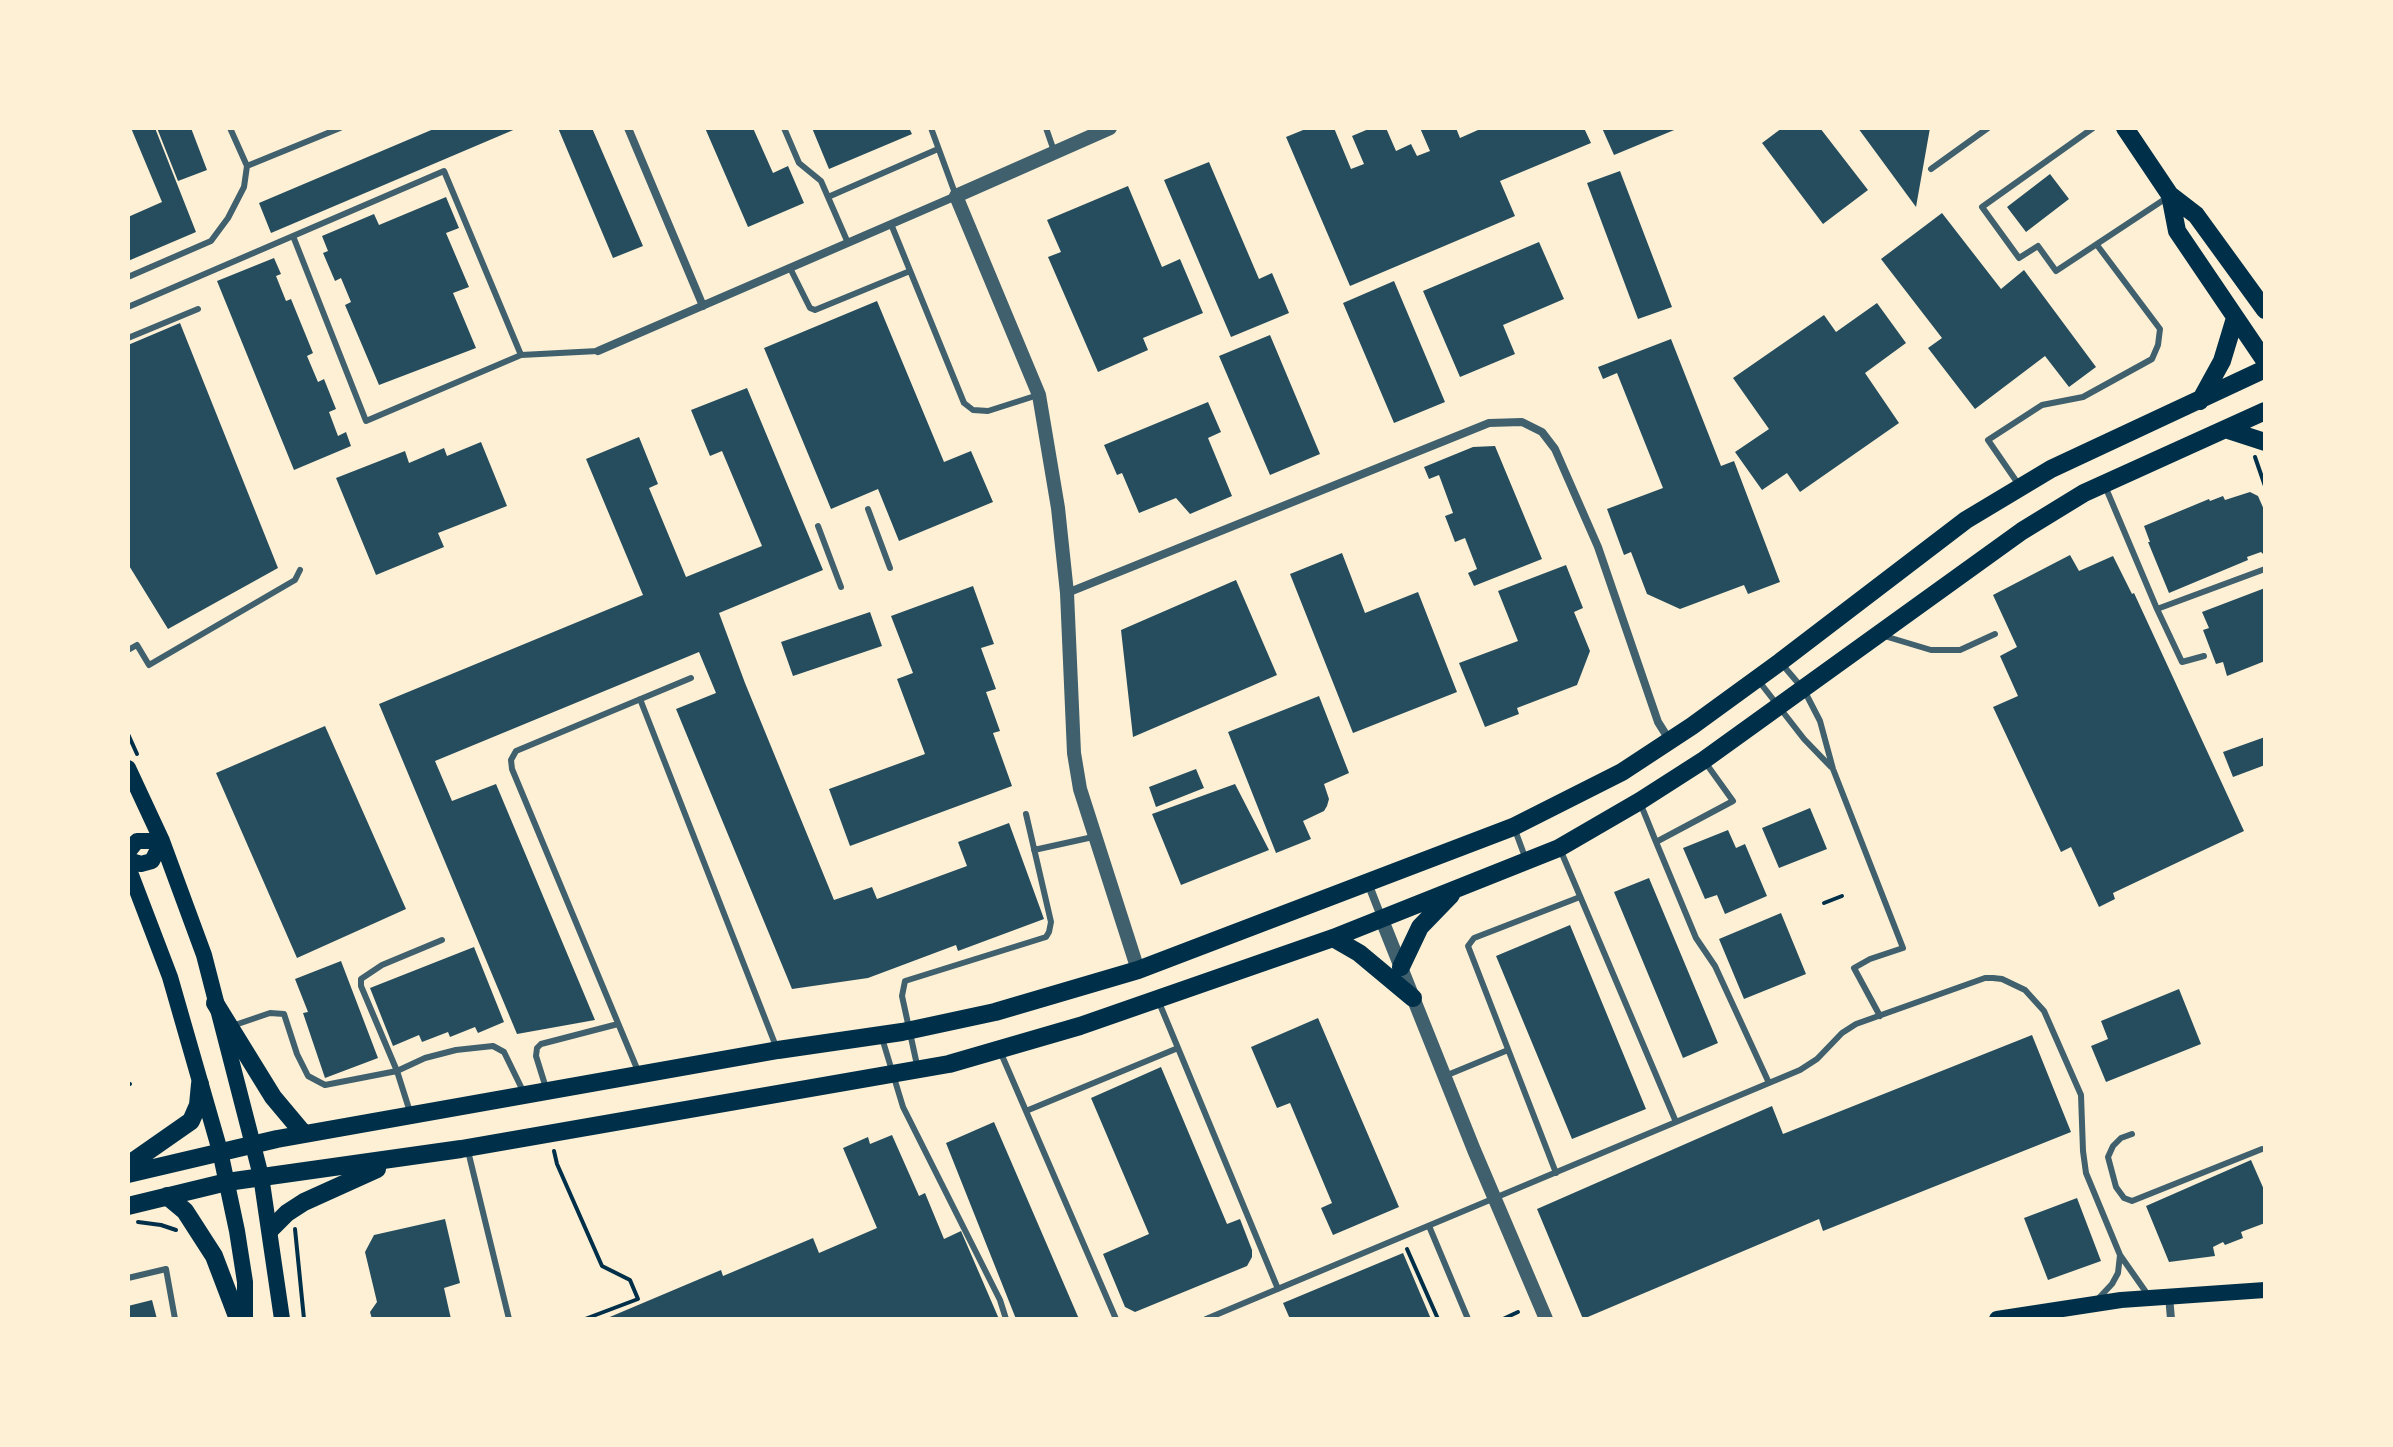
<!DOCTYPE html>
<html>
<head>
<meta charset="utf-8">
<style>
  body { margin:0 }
  #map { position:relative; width:2393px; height:1447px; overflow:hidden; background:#fdf0d5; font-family:"Public Sans",sans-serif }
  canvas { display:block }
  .frame { position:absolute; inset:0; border:130px solid #fdf0d5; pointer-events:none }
</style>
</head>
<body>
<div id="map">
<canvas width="2393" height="1447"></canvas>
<div class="frame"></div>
</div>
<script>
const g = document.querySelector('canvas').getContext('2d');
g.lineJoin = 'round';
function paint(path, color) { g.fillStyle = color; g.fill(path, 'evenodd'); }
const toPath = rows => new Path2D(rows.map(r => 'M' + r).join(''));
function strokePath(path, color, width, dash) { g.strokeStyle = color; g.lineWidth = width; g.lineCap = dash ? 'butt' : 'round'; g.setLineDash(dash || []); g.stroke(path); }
const building = toPath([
  [131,128,155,128,196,232,128,261,128,217,162,202],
  [157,128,191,128,207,170,178,181],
  [436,128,518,128,271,233,259,203],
  [558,128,592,128,643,246,613,258],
  [705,128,753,128,773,173,788,166,804,203,748,227],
  [812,128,909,128,912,134,829,169],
  [1308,128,1334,128,1351,169,1364,164,1352,136,1371,128,1386,128,1396,151,1411,144,1417,156,1430,151,1420,128,1456,128,1460,138,1478,130,1477,128,1584,128,1591,143,1500,181,1515,216,1350,286,1286,137],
  [1602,128,1679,128,1614,155],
  [1782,128,1820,128,1868,190,1823,224,1762,143],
  [1858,128,1930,128,1916,207],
  [1209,162,1259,279,1272,273,1289,313,1231,337,1164,180],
  [1620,171,1672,307,1638,319,1587,183],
  [2050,174,2069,199,2026,232,2007,207],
  [1128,186,1162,267,1180,259,1203,313,1143,338,1148,350,1098,372,1048,257,1061,252,1047,220],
  [446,197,459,228,446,233,469,287,453,293,476,348,379,385,345,305,351,302,341,278,335,281,323,253,328,251,322,236,374,214,379,225],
  [1942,213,2001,289,2024,270,2096,367,2069,387,2045,356,1975,409,1928,348,1942,338,1881,259],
  [1539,242,1564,299,1503,325,1515,354,1460,377,1423,291],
  [274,258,281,274,276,276,286,301,291,299,313,353,307,356,318,382,324,379,336,409,329,412,338,436,346,432,351,446,294,470,217,281],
  [1394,281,1445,402,1394,423,1343,303],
  [877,301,944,462,971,451,993,502,899,541,878,489,831,509,764,348],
  [1877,303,1906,343,1865,373,1899,423,1800,492,1787,473,1762,490,1735,452,1769,429,1733,378,1824,315,1836,332],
  [180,323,278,568,168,629,128,564,128,345],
  [1270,335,1320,454,1270,475,1219,356],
  [1671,339,1721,466,1734,461,1780,582,1748,594,1744,585,1680,609,1647,594,1631,552,1624,555,1607,509,1663,488,1617,373,1603,379,1598,367],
  [747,388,823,570,719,613,745,683,834,900,872,887,877,899,967,866,958,842,1009,823,1044,919,958,951,956,945,868,978,792,989,676,709,716,693,699,652,435,761,452,801,496,784,595,1020,517,1034,379,704,643,595,586,459,639,437,658,484,649,488,686,577,762,546,722,451,710,456,691,410],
  [1208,402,1221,432,1208,438,1232,496,1190,514,1176,498,1139,513,1122,473,1117,475,1104,445],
  [481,442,507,506,438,533,444,547,376,575,336,478,405,451,409,463,444,448,447,456],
  [1495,446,1542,559,1474,586,1468,573,1477,569,1465,538,1455,542,1445,516,1453,513,1439,475,1429,479,1424,467,1473,447],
  [2250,492,2258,496,2265,512,2265,556,2261,552,2247,557,2248,560,2169,593,2148,542,2150,542,2144,526,2209,499,2210,501,2223,496,2225,500],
  [1342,553,1365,613,1418,592,1457,692,1353,733,1290,574],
  [2070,555,2079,571,2113,556,2132,594,2134,593,2244,831,2113,893,2115,899,2099,907,2071,847,2061,852,1993,707,2018,696,2000,656,2017,647,1993,595],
  [1566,565,1583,608,1574,612,1590,651,1577,685,1517,708,1519,714,1485,727,1459,663,1518,641,1498,591],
  [1236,580,1277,675,1133,737,1121,630],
  [973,586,994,644,981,648,996,689,986,692,1000,731,993,733,1012,786,850,846,829,789,925,754,897,679,913,673,891,616],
  [2265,588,2265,661,2227,676,2223,662,2216,664,2203,630,2209,628,2202,612],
  [870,612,882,646,793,676,781,642],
  [1319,696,1349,773,1324,784,1329,799,1327,806,1324,811,1303,821,1311,839,1276,853,1228,732],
  [325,726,406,909,297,958,216,773],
  [2265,737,2265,765,2233,777,2223,752],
  [1196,769,1204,788,1156,807,1149,787],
  [1235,784,1269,850,1181,885,1152,814],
  [1810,808,1827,849,1779,868,1762,828],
  [1728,830,1736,848,1745,844,1767,896,1725,914,1717,895,1705,899,1683,848],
  [1649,878,1718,1043,1683,1058,1614,892],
  [1781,913,1806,974,1744,999,1719,939],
  [1570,925,1646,1109,1572,1139,1496,956],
  [474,947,504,1022,478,1033,475,1027,450,1037,448,1032,422,1042,419,1035,393,1046,370,988],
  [341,961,378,1058,325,1078,303,1013,308,1012,295,979],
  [2179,989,2201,1044,2106,1082,2091,1046,2108,1039,2101,1021],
  [1318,1018,1399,1207,1333,1235,1321,1208,1332,1203,1290,1103,1277,1108,1251,1047],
  [2032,1035,2071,1132,1823,1231,1819,1219,1583,1319,1537,1209,1772,1106,1783,1134],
  [1161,1067,1227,1224,1240,1219,1252,1250,1252,1257,1247,1266,1135,1312,1125,1307,1103,1254,1149,1234,1091,1098],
  [994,1122,1079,1319,1016,1319,946,1143],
  [892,1135,919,1196,925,1193,944,1239,961,1231,999,1319,605,1319,721,1270,723,1276,813,1238,819,1253,877,1228,843,1148,868,1137,870,1144],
  [2251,1160,2265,1192,2265,1223,2241,1232,2243,1238,2225,1245,2223,1242,2213,1247,2215,1256,2169,1262,2146,1206],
  [2077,1198,2101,1261,2048,1280,2024,1218],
  [445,1219,460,1283,444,1288,451,1319,372,1319,370,1312,377,1302,365,1252,374,1235],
  [1403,1253,1431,1319,1290,1319,1283,1303],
  [152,1300,157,1319,128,1319,128,1306]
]);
const path = toPath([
  [2255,457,2265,486],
  [128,734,137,754],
  [1824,903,1842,896],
  [128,1085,130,1084],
  [554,1151,557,1164,602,1266,630,1280,638,1299,585,1319],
  [138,1222,161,1225,176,1230],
  [295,1229,304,1319],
  [1407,1249,1438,1319],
  [1503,1319,1518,1312]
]);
const service = toPath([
  [784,128,799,163,821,181,848,243],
  [931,128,956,196],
  [1046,128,1054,151],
  [2093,128,1982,207,2019,258,2038,246,2056,271,2168,197],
  [247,166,340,128],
  [1931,169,1988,128],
  [828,197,938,149],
  [891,224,964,403,973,410,988,411,1038,395],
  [293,236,366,421,521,355],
  [790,268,810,308,815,310,910,271],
  [128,277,211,241,228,218,244,187,247,166,230,128],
  [128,307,444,171,521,355,598,351],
  [128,338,198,309],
  [2019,485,1988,440,2042,405,2083,397,2152,359,2158,345,2160,329,2097,245],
  [2105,486,2157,609,2265,569],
  [868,509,890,568],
  [818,526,841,587],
  [2157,609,2182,662,2204,656],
  [1881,635,1931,650,1960,650,1995,634],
  [128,650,137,645,149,665,295,580,300,570],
  [1781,663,1804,690,1820,721,1833,769,1903,948,1870,959,1854,968,1880,1016],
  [1758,680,1804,739,1831,767],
  [640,699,777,1049],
  [1705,762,1733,801,1656,842,1696,938,1715,966,1769,1083],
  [1641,805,1656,842],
  [1515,830,1525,857],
  [1560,849,1676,1122],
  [1034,850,1093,837],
  [232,1026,270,1013,284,1014,297,1054,308,1076,325,1085,397,1071,361,986,361,979,382,965,442,940],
  [882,1038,903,1107,1000,1300,1006,1319],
  [1178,1048,1278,1289],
  [1000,1051,1116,1319],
  [917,1065,902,996,905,981,1046,937,1049,932,1051,922,1026,814],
  [638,1071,512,769,511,760,516,751,691,678],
  [1445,1076,1508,1050],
  [546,1088,536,1056,537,1048,541,1044,618,1024],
  [1026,1111,1178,1048,1158,1000],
  [410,1112,397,1071,425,1058,456,1050,493,1046,504,1052,524,1093],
  [2132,1134,2121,1138,2113,1146,2108,1157,2116,1187,2124,1198,2132,1201,2262,1149],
  [468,1151,509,1319],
  [1556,1173,1468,946,1474,938,1580,897],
  [1429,1226,1468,1319],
  [128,1278,166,1269,175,1319],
  [2097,1300,2112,1284,2118,1273,2120,1255],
  [1206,1319,1800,1070,1817,1059,1842,1033,1856,1024,1985,978,1993,978,2002,979,2025,990,2044,1011,2081,1095,2083,1151,2086,1173,2120,1255,2148,1295]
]);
const minor = toPath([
  [628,128,703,306],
  [598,351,956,196],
  [1067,593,1489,423,1522,422,1542,432,1555,449,1598,547,1658,722,1670,741],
  [1368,883,1382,919],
  [2169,1296,2171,1319]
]);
const tertiary = toPath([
  [1110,128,956,196,1039,395,1058,508,1067,593,1074,753,1080,789,1138,970],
  [1382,920,1474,1150,1546,1319]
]);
const secondary = toPath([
  [128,768,162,841,204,955,261,1176,282,1319],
  [128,852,137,841,162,841],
  [128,860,141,864,152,861,162,841],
  [128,867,170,977,220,1151,237,1231,245,1282,245,1319],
  [1997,1319,2121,1300,2265,1290]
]);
const primary = toPath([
  [2125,128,2170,195,2196,215,2265,310],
  [2170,195,2177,231,2265,361],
  [2200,401,2222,361,2235,318],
  [2225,429,2265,442],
  [1333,938,1359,953,1413,998],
  [1401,967,1420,927,1451,895],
  [215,1003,273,1097,304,1134],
  [128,1165,191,1121,198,1105,200,1084],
  [128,1174,277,1139,778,1050,902,1032,995,1012,1138,970,1513,827,1622,772,1692,726,1780,662,1966,520,2051,469,2265,369],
  [167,1196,185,1211,214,1256,238,1319],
  [128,1206,227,1182,461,1149,949,1064,1080,1026,1333,938,1559,848,1640,801,1704,760,2022,531,2084,493,2265,411],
  [271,1229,287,1213,304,1202,377,1169]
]);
paint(building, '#264d5e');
strokePath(path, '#003049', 4);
strokePath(service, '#3f606c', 6);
strokePath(minor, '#3f606c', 8);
strokePath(tertiary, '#3f606c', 14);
strokePath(secondary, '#003049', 16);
strokePath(primary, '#003049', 18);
</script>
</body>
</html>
